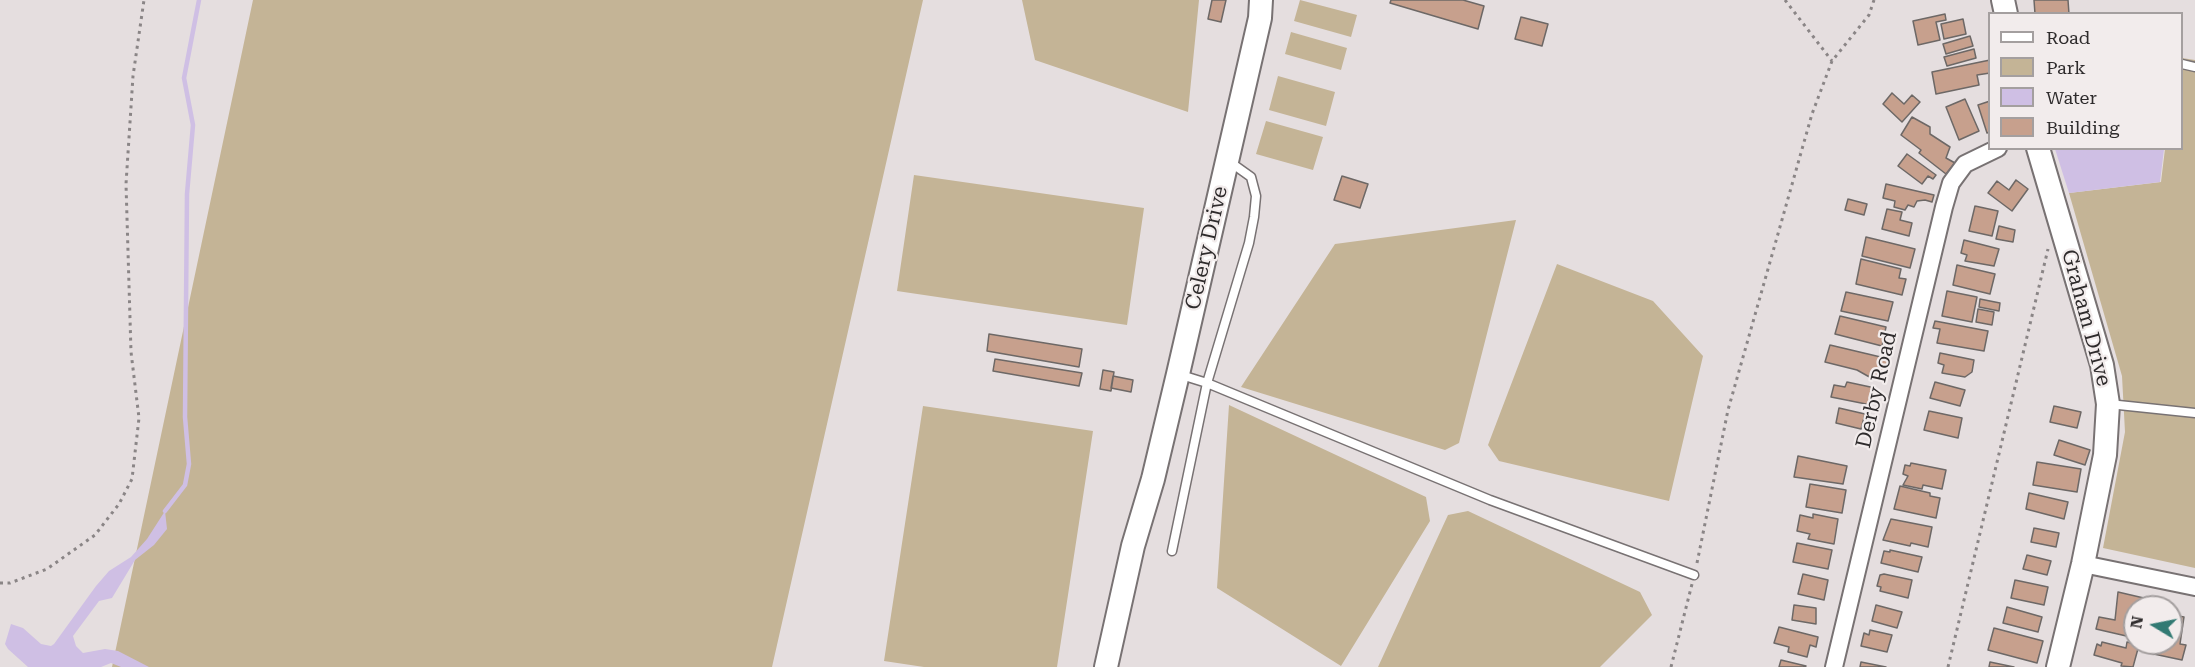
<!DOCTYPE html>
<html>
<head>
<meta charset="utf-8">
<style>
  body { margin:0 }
  #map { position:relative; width:2195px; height:667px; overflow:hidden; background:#e5dedf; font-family:"Roboto Serif",serif }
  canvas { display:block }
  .legend { position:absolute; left:1988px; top:12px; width:195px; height:138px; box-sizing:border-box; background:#f2ecec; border:2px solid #a49f9f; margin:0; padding:8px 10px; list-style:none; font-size:18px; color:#2e2b2c }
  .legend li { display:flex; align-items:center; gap:12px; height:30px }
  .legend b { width:30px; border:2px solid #a49f9f }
  .north { position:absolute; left:2123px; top:595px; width:60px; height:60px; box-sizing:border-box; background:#f2ecec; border:2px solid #a49f9f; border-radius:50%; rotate:280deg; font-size:16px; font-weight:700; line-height:24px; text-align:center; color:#2e2b2c }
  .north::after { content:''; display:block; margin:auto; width:21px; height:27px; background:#327a73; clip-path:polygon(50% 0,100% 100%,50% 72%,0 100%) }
</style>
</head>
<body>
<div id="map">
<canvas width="2195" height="667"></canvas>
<ul class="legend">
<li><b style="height:8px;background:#fff"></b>Road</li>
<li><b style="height:16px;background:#c4b496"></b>Park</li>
<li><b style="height:16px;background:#cfbfe4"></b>Water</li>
<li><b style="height:16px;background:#c7a08d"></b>Building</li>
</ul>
<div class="north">N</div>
</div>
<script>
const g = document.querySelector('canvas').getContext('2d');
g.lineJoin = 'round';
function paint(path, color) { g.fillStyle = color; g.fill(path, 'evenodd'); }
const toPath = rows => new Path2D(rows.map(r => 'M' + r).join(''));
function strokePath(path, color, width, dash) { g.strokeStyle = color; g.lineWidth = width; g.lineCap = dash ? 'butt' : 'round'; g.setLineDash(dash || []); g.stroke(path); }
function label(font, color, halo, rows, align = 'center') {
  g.font = font + ' "Roboto Serif",serif'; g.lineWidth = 4.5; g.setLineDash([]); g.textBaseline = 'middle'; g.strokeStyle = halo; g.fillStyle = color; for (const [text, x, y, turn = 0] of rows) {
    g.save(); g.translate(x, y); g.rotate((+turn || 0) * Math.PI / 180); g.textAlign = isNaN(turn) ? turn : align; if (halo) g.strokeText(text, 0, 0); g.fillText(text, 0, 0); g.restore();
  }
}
const green = toPath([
  [253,0,923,0,772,667,112,667],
  [1022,0,1199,0,1188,112,1035,60],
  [1300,0,1357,15,1351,37,1294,21],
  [1291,32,1347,48,1341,70,1285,54],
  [2182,58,2195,60,2195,568,2103,548,2125,432,2122,376,2069,193,2161,182,2165,149,2182,148],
  [1278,76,1335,92,1326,126,1269,110],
  [1266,121,1323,137,1313,170,1256,154],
  [914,175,1144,208,1127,325,897,291],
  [1516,220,1459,443,1445,450,1241,387,1335,244],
  [1557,264,1653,301,1703,356,1669,501,1499,461,1488,445],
  [1229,405,1426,497,1430,521,1341,666,1217,588],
  [923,406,1093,431,1057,667,924,667,884,661],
  [1468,511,1640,592,1652,615,1600,667,1378,667,1448,515]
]);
const water = toPath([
  [2055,149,2164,149,2160,182,2069,193],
  [165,511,167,529,154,545,135,560,112,598,99,601,73,636,76,646,83,653,105,649,118,651,149,667,121,667,111,663,101,667,28,667,8,649,5,644,11,624,23,628,41,644,51,646,54,644,96,586,109,571,131,557,147,539]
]);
const stream = toPath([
  [165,511,185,485,189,464,185,417,187,194,193,125,184,78,199,0]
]);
const building = toPath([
  [1212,0,1226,0,1221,22,1208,19,1212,0],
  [1391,0,1463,0,1484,6,1478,29,1390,3,1391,0],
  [2034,0,2068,0,2069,14,2035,14,2034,0],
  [1945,14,1946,20,1936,22,1940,40,1918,45,1913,21,1945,14],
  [1521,17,1548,24,1542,46,1515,39,1521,17],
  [1963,19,1966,34,1944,39,1941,24,1963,19],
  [1970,36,1973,46,1946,54,1943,44,1970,36],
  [1974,49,1976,58,1947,66,1944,57,1974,49],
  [1990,60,1990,73,1977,75,1979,85,1936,94,1932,72,1990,60],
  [1892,93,1904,104,1912,95,1920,102,1902,122,1883,104,1892,93],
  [1965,99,1979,131,1959,140,1946,107,1965,99],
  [1990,101,1990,132,1987,133,1978,105,1990,101],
  [1912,117,1930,127,1930,134,1950,147,1946,158,1955,163,1946,174,1919,153,1921,150,1901,135,1912,117],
  [1907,154,1936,175,1933,179,1928,176,1922,184,1898,166,1907,154],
  [1342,176,1368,184,1360,208,1334,200,1342,176],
  [2016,180,2028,189,2012,211,1988,193,1997,181,2009,190,2016,180],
  [1886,184,1934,195,1932,202,1925,200,1917,201,1914,207,1908,205,1905,210,1894,207,1895,201,1883,198,1886,184],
  [1848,199,1867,204,1864,215,1845,210,1848,199],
  [1975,206,1998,211,1992,236,1969,231,1975,206],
  [1887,209,1902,212,1900,220,1912,223,1909,236,1882,229,1887,209],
  [1999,226,2015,230,2013,242,1996,239,1999,226],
  [1866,237,1915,249,1910,268,1862,256,1866,237],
  [1964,240,1999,249,1994,266,1965,261,1967,255,1961,253,1964,240],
  [1861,259,1901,269,1899,278,1906,279,1902,295,1856,284,1861,259],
  [1957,265,1995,274,1990,294,1953,285,1957,265],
  [1947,291,1977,297,1972,322,1942,316,1947,291],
  [1846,292,1893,302,1888,321,1841,311,1846,292],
  [1980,299,2000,303,1999,311,1979,307,1980,299],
  [1978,309,1994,312,1992,325,1976,322,1978,309],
  [1840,316,1886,327,1882,346,1835,334,1840,316],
  [1935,321,1988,331,1984,351,1937,343,1940,329,1933,328,1935,321],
  [989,334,1082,349,1079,367,987,351,989,334],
  [1830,345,1889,359,1886,370,1873,379,1857,370,1825,362,1830,345],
  [1940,353,1974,360,1972,372,1965,377,1942,373,1944,365,1938,363,1940,353],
  [995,359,1082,373,1079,386,993,371,995,359],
  [1103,370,1114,372,1111,391,1100,389,1103,370],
  [1113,376,1133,380,1131,392,1111,388,1113,376],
  [1847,382,1875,388,1871,405,1831,397,1834,385,1845,387,1847,382],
  [1935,382,1965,390,1960,406,1930,398,1935,382],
  [2054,406,2081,412,2077,428,2050,422,2054,406],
  [1839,408,1865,414,1861,429,1836,423,1839,408],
  [1929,411,1962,418,1958,438,1924,430,1929,411],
  [2059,440,2090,450,2085,465,2054,455,2059,440],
  [1798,456,1847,466,1843,484,1794,477,1798,456],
  [2037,462,2081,469,2077,492,2033,485,2037,462],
  [1911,463,1946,470,1942,489,1923,485,1922,489,1903,485,1908,476,1903,474,1905,465,1910,466,1911,463],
  [1810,484,1846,490,1842,513,1806,507,1810,484],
  [1900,486,1930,493,1930,496,1940,498,1936,518,1894,509,1900,486],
  [2029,493,2068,502,2064,519,2026,509,2029,493],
  [1813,514,1838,519,1834,544,1808,539,1810,534,1797,531,1800,515,1813,518,1813,514],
  [1891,519,1932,527,1928,547,1911,543,1910,546,1883,540,1891,519],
  [2034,528,2059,533,2056,547,2031,542,2034,528],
  [1797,543,1832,550,1828,569,1793,562,1797,543],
  [1890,550,1922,557,1918,572,1881,563,1884,551,1890,552,1890,550],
  [2027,555,2051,561,2047,575,2023,569,2027,555],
  [1803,574,1828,580,1824,600,1798,594,1803,574],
  [1884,574,1912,580,1908,598,1880,591,1881,587,1877,586,1880,575,1884,574],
  [2015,580,2048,587,2044,605,2011,598,2015,580],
  [2118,592,2148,599,2147,603,2155,605,2135,607,2135,638,2096,629,2099,617,2115,620,2118,592],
  [1794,605,1816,608,1816,624,1792,620,1794,605],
  [1876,605,1902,612,1897,628,1872,621,1876,605],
  [2007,607,2042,617,2038,632,2003,623,2007,607],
  [2173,615,2184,617,2180,644,2186,645,2182,660,2149,653,2151,643,2171,643,2173,615],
  [1779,627,1818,637,1816,647,1810,645,1807,657,1788,652,1789,647,1774,643,1779,627],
  [1994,628,2043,641,2037,663,1988,650,1994,628],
  [1870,630,1892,635,1887,652,1861,646,1864,633,1869,635,1870,630],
  [2102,642,2126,648,2127,642,2139,645,2133,667,2121,666,2122,663,2094,655,2097,644,2101,646,2102,642],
  [1781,660,1806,666,1805,667,1779,667,1781,660],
  [1861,662,1886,667,1860,667,1861,662],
  [1990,662,2014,667,1989,667,1990,662]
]);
const path = toPath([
  [1785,0,1832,61],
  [1697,563,1728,410,1812,114,1832,61,1869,15,1874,0],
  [0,583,10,583,47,569,95,535,119,504,132,479,139,418,131,352,126,184,133,76,144,0],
  [1671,667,1692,584],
  [1948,667,2048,249]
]);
const lane = toPath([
  [2182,64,2195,67],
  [1178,374,1207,383,1490,500,1694,575],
  [2109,404,2195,413],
  [1172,551,1207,383,1249,243,1254,217,1256,196,1251,177,1230,162]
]);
const street = toPath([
  [2083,564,2195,587],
  [1834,667,1944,207,1951,183,1965,164,1998,148]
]);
const secondary = toPath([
  [2003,0,2006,14],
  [2038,148,2102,365,2108,404,2105,455,2083,564,2058,667],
  [1106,667,1133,546,1153,479,1178,374,1260,18,1261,0]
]);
const streetNames = [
  ["Celery Drive",1207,248,-77],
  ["Graham Drive",2086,318,75],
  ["Derby Road",1877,390,-77]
];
paint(green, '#c4b496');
paint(water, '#cfbfe4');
strokePath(stream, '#cfbfe4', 4.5);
paint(building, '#c7a08d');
strokePath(building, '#6d6866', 1.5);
strokePath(lane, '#787273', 11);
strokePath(street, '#787273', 20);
strokePath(secondary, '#787273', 26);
strokePath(path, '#8a8586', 3, [3, 4.5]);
strokePath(lane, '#fff', 8);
strokePath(street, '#fff', 16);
strokePath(secondary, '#fff', 22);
label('21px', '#2e2b2c', '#f2ecec', streetNames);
</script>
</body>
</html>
